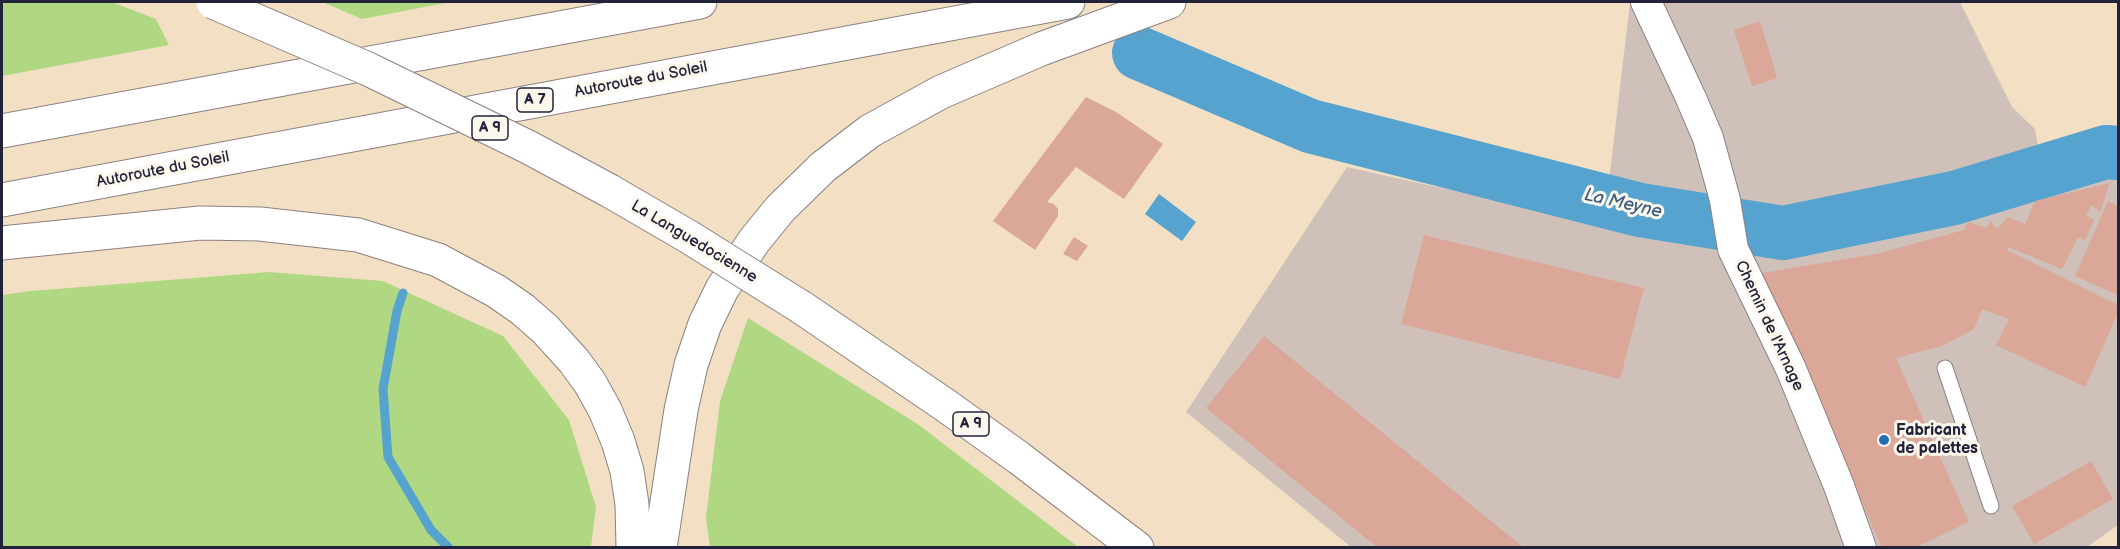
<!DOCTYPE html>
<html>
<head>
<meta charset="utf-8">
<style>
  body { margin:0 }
  #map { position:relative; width:2120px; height:549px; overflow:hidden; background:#f3e0c4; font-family:"Balsamiq Sans",sans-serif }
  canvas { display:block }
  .frame { position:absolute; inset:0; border:3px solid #22223b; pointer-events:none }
</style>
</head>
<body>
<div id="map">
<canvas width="2120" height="549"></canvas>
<div class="frame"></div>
</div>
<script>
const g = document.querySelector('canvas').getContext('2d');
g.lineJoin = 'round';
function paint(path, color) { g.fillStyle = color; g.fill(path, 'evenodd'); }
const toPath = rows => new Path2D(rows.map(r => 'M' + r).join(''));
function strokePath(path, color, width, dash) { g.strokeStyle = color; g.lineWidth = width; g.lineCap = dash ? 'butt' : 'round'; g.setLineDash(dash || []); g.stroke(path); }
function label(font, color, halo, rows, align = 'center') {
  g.font = font + ' "Balsamiq Sans",sans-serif'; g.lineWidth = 6; g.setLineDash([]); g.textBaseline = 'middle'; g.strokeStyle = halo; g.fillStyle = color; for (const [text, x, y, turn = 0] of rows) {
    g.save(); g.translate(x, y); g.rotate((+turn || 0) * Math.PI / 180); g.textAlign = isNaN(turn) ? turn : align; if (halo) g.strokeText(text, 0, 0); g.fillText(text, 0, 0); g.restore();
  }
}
const industrial = toPath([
  [1630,2,1960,2,2012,107,2035,129,2044,180,2118,166,2118,525,2087,547,1351,547,1186,412,1347,167,1604,224]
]);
const green = toPath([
  [2,2,112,2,156,19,169,45,2,76],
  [322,2,451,2,362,19],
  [269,272,383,281,503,336,569,420,596,507,591,547,2,547,2,295,31,291],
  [748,318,919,425,1078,547,710,547,706,518,720,401]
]);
const water = toPath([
  [1159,194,1196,222,1182,241,1145,214]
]);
const stream = toPath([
  [403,293,397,311,383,389,388,457,431,530,449,548]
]);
const river = toPath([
  [1139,53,1310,126,1640,210,1783,233,1954,198,2106,152,2118,153]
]);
const building = toPath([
  [1760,21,1777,78,1752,86,1734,30],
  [1086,97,1116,112,1163,144,1124,199,1076,167,1047,202,1054,204,1058,209,1058,216,1035,250,993,221],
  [2110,183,2100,212,2092,205,2086,215,2094,220,2085,241,2078,237,2062,269,2008,247,2007,250,2118,305,2118,313,2085,387,1996,345,2009,319,1982,309,1974,329,1942,346,1896,358,1969,522,1914,548,1882,548,1762,273,1876,254,1964,230,1968,222,1987,228,1991,221,1997,229,2008,217,2025,224,2035,201],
  [2108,201,2118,206,2118,295,2075,276],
  [1424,235,1644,288,1620,379,1401,324],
  [1074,237,1088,246,1077,261,1063,254],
  [1264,336,1524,548,1378,548,1206,408],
  [2091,461,2113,499,2034,544,2012,506]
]);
const lane = toPath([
  [1945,368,1991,506]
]);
const street = toPath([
  [1646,2,1690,96,1708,138,1725,200,1733,249,1791,369,1839,486,1861,548]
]);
const highway = toPath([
  [2,131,700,2],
  [610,191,689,237],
  [2,200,1068,2],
  [2,243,200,223,260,224,358,235,438,260,496,291,522,309,545,329,574,361,590,383,605,410,618,441,627,471,632,504,633,548],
  [801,307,945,405,1019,458,1137,548],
  [660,548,681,410,691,365,705,324,722,289,754,241,780,209,823,167,870,131,941,92,1041,49,1169,2]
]);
const highwayBridge = toPath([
  [213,2,368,69,528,147,610,191],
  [689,237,801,307]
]);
const markers = [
  [1884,440,6,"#1f6fb2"]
];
const shields = [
  [535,100,36],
  [490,128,36],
  [971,424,36]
];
const shieldNames = [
  ["A 7",535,100],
  ["A 9",490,128],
  ["A 9",971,424]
];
const streetNames = [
  ["Autoroute du Soleil",641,80,-11],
  ["Autoroute du Soleil",163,170,-11],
  ["La Languedocienne",694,242,31],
  ["Chemin de l'Arnage",1769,326,65]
];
const poiNames = [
  ["Fabricant",1896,431],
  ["de palettes",1896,449]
];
const waterNames = [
  ["La Meyne",1623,204,13]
];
paint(industrial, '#cfc1ba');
paint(green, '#b0d882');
paint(water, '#56a3cf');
strokePath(stream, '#56a3cf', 9);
strokePath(river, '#56a3cf', 54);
paint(building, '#daa798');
strokePath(lane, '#8a8180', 17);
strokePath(street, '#8a8180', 32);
strokePath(highway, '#8a8180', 35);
strokePath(lane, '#fff', 15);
strokePath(street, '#fff', 30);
strokePath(highway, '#fff', 33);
strokePath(highwayBridge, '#8a8180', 35, []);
strokePath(highwayBridge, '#fff', 33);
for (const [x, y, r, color] of markers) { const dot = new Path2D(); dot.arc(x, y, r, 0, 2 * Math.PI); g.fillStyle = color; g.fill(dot); strokePath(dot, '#fbf7ec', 2); }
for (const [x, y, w] of shields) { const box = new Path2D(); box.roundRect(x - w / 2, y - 12, w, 24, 4.5); g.fillStyle = '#fbf7ec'; g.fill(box); strokePath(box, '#22223b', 1.5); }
label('bold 15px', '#22223b', null, shieldNames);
label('16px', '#22223b', '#fbf7ec', streetNames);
label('bold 16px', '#22223b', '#fbf7ec', poiNames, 'left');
label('italic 18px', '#395c7e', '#fbf7ec', waterNames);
</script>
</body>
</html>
